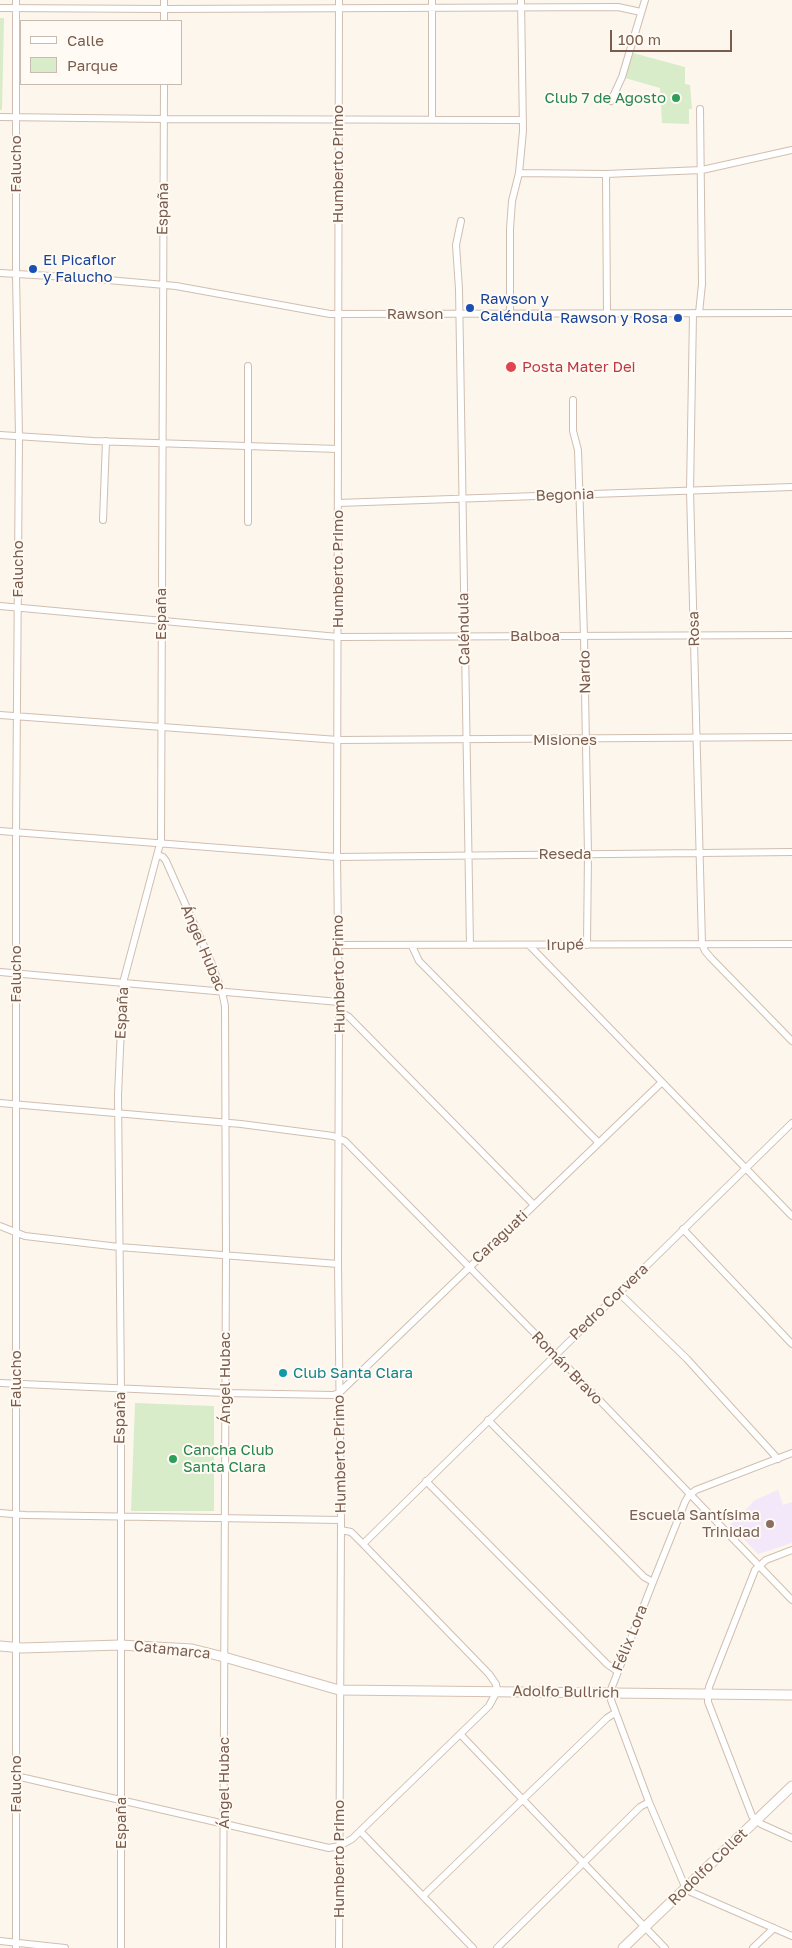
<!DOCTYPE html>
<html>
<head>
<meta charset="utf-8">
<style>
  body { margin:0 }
  #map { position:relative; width:792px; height:1948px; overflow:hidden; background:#fdf6ec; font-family:"Golos Text",sans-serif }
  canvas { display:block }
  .legend { position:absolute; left:20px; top:20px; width:162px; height:65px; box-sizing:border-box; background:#fffaf3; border:1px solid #cabbb1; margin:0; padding:6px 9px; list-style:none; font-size:15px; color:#7a5c4d }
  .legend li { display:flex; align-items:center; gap:10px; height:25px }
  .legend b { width:25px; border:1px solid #cabbb1 }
  .scale { position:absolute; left:610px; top:30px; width:122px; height:22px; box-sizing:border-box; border:2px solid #7a5c4d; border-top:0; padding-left:6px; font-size:15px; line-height:18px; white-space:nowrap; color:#7a5c4d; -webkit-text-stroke:4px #fffaf3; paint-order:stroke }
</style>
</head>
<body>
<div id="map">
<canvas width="792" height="1948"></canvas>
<ul class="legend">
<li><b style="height:6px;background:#fff"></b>Calle</li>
<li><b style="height:14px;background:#d8ecc9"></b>Parque</li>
</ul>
<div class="scale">100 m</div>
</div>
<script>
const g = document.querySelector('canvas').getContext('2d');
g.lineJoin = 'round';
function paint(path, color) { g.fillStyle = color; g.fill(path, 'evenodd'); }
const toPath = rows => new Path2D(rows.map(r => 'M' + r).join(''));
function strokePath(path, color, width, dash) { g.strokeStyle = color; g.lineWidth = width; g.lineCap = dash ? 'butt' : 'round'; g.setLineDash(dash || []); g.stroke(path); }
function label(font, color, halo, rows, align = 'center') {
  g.font = font + ' "Golos Text",sans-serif'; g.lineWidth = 4; g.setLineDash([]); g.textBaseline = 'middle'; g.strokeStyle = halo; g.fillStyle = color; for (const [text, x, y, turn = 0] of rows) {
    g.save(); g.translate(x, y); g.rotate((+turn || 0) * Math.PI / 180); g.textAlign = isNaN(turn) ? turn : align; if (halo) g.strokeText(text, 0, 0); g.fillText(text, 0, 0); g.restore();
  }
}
const education = toPath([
  [778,1490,783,1505,792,1502,792,1543,758,1554,730,1525,755,1500]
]);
const green = toPath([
  [0,18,4,18,2,110,0,110],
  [633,53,685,67,685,84,690,85,692,109,689,109,689,124,662,123,660,88,625,78],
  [135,1403,214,1406,214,1511,131,1511]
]);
const street = toPath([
  [164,0,164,21],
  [0,8,164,9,618,7,641,12],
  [611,101,622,77,645,0],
  [0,117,164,119,523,120],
  [432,119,432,0],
  [519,173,606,174,702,170,792,150],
  [606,174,607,313],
  [461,221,456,245,459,289,470,945],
  [0,273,85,278,176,286,330,314,792,313],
  [693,313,690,491,702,944,705,951,711,958,792,1041],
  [699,313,702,284,700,109],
  [510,314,510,229,512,201,519,173,523,131,521,0],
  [248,366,248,522],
  [573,400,573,431,578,450,584,636,588,854,587,945],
  [0,435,93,441,338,449],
  [338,503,792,487],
  [103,520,106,441],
  [0,606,338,637,792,635],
  [0,715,338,740,792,737],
  [0,831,337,857,792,852],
  [158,855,163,857,166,861,211,962,222,992,225,1006,226,1255,223,1948],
  [338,945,792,944],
  [412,946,419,961,598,1142],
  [530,946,792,1216],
  [0,972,339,1002],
  [339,1011,349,1017,534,1205],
  [0,1103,241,1124,333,1136,345,1141,555,1354,792,1600],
  [0,1226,25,1236,119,1247,338,1264],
  [683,1229,792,1344],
  [619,1293,687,1359,778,1459],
  [0,1383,225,1393,333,1395,339,1393,662,1082],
  [488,1420,644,1577,653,1582],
  [792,1453,696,1490,689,1495,685,1502,653,1582,610,1692,611,1700,649,1802,686,1889,691,1892,792,1936],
  [426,1481,607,1664,617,1671],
  [0,1513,25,1515,341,1520],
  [363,1544,792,1123],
  [792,1550,766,1560,755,1570,709,1687,708,1694,708,1702,752,1816,761,1824,792,1838],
  [461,1735,665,1948],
  [16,1776,329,1848,339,1846,352,1839,489,1706,497,1691,496,1684,489,1674,363,1544,351,1532,341,1530],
  [361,1832,473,1948],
  [423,1896,607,1718,615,1713],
  [0,1941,65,1948],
  [16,1948,16,833,19,436,16,275,16,0],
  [121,1948,121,1390,118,1095,123,983,161,840,164,84],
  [339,1948,341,1523,338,1264,339,1011,337,857,339,0],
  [497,1948,640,1807,649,1802],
  [753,1948,774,1928]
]);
const secondary = toPath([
  [0,1646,22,1648,120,1645,192,1649,224,1657,339,1690,792,1695],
  [623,1948,792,1786]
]);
const markers = [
  [676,98,5,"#2e9e5b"],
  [33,269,5,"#1a4fb4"],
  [470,308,5,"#1a4fb4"],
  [678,318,5,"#1a4fb4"],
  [511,367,6,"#e0444e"],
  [283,1373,5,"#0f9aa8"],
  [173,1459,5,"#2e9e5b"],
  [770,1524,5,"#8d6e63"]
];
const leisureNames = [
  ["Club 7 de Agosto",666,98],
  ["Cancha Club",183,1450,"left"],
  ["Santa Clara",183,1467,"left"]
];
const streetNames = [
  ["Falucho",16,164,-90],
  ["Humberto Primo",338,164,-90],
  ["España",163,209,-89],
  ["Rawson",415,314],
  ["Begonia",565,495,-2],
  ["Falucho",18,569,-90],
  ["Humberto Primo",338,569,-90],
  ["España",161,614,-90],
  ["Caléndula",464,629,-91],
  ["Rosa",694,629,-92],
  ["Balboa",535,636],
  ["Nardo",585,672,-91],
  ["Misiones",565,740],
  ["Reseda",565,854],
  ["Irupé",565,945,-1],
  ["Ángel Hubac",203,948,67],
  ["Falucho",16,974,-90],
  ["Humberto Primo",339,974,-91],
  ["España",122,1013,-87],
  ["Caraguati",500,1237,-43],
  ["Pedro Corvera",609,1302,-44],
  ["Román Bravo",567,1368,46],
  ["Ángel Hubac",225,1378,-90],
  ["Falucho",16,1379,-90],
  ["España",120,1418,-89],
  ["Humberto Primo",340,1454,-91],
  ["Félix Lora",630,1638,-68],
  ["Catamarca",172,1650,6],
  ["Adolfo Bullrich",566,1692,1],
  ["Ángel Hubac",224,1783,-90],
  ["Falucho",16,1784,-90],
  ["España",121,1823,-90],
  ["Humberto Primo",339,1859,-90],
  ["Rodolfo Collet",708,1867,-44]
];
const transitNames = [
  ["El Picaflor",43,260],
  ["y Falucho",43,277],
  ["Rawson y",480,299],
  ["Caléndula",480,316],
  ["Rawson y Rosa",668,318,"right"]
];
const healthNames = [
  ["Posta Mater Dei",522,367]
];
const cultureNames = [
  ["Club Santa Clara",293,1373]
];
const educationNames = [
  ["Escuela Santísima",760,1515],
  ["Trinidad",760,1532]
];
paint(education, '#f3e8fa');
paint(green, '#d8ecc9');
strokePath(street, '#d1beb0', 8);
strokePath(secondary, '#d6c0b0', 11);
strokePath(street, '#fff', 6);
strokePath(secondary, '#fff', 9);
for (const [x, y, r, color] of markers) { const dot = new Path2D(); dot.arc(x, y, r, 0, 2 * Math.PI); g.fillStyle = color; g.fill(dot); strokePath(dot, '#fffaf3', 2); }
label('15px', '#27864d', '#fffaf3', leisureNames, 'right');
label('15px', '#7a5c4d', '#fffaf3', streetNames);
label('15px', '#164399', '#fffaf3', transitNames, 'left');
label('15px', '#be3a42', '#fffaf3', healthNames, 'left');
label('15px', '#0d838f', '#fffaf3', cultureNames, 'left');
label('15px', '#785e54', '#fffaf3', educationNames, 'right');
</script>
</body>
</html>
